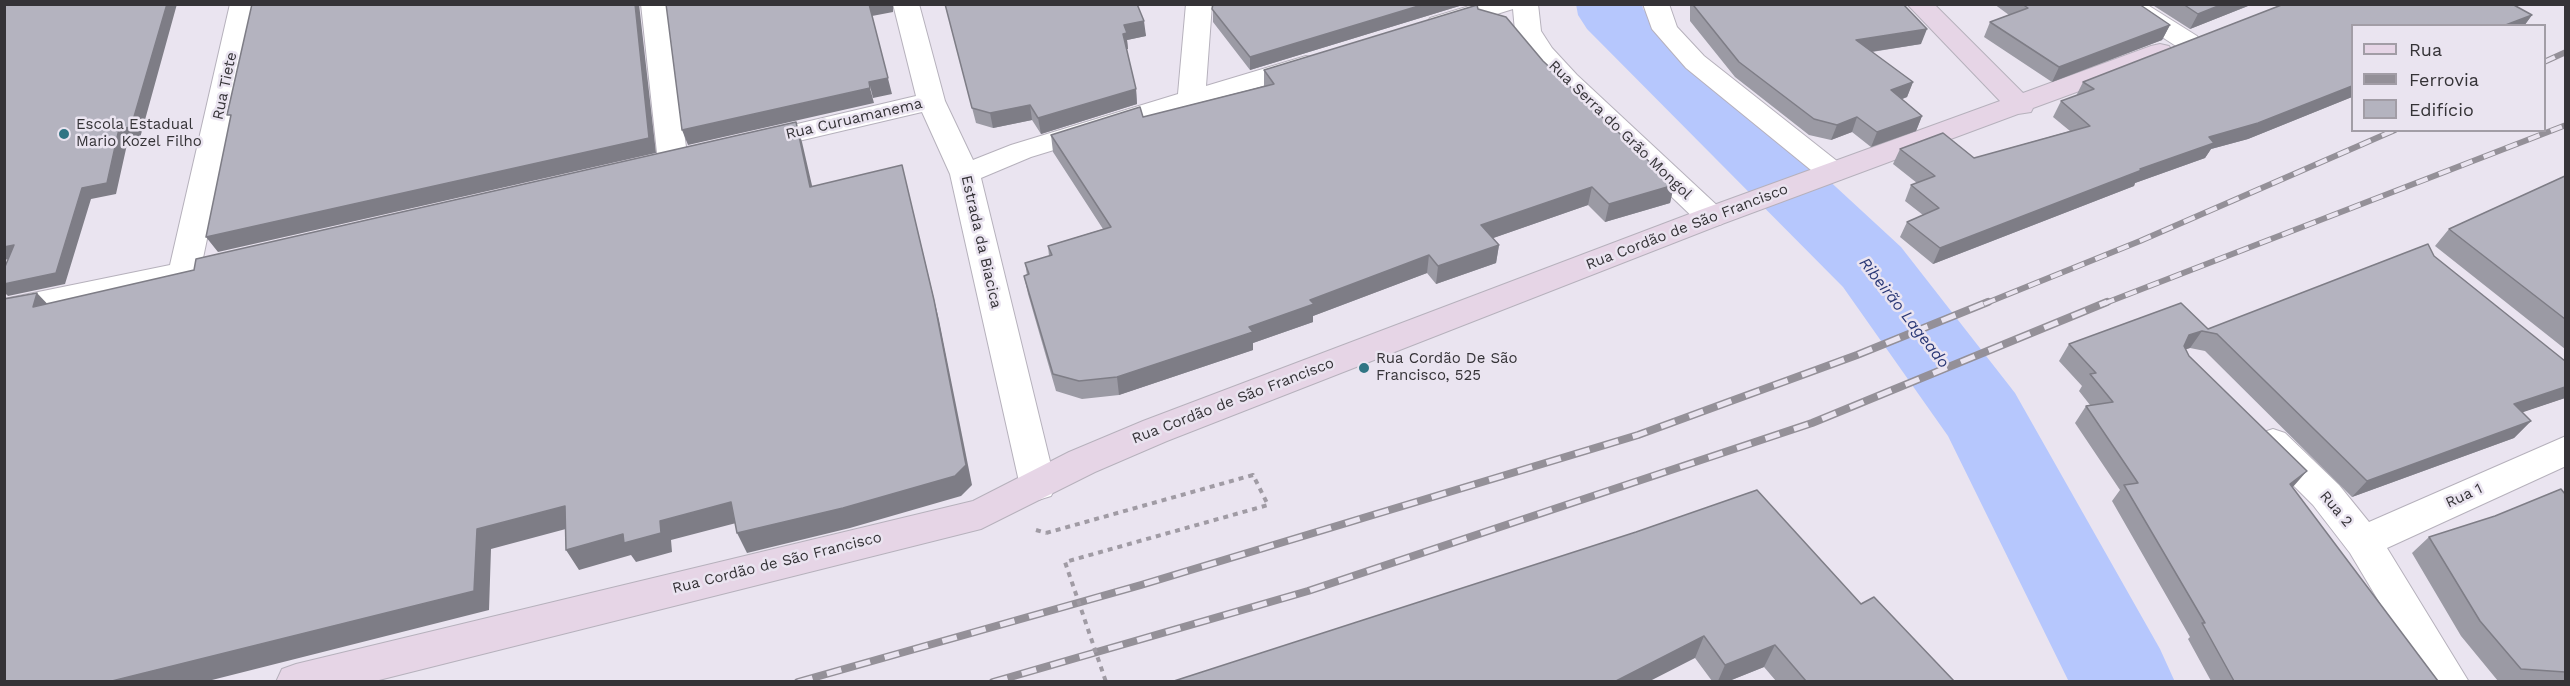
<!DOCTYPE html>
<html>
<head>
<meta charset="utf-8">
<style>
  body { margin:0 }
  #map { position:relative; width:2570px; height:686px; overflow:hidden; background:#eae4f0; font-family:"Work Sans",sans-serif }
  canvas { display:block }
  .frame { position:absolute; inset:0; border:6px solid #353337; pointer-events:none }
  .legend { position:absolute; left:2351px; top:24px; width:195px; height:108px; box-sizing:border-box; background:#eae4f0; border:2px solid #a29da6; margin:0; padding:8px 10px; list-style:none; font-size:18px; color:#353337 }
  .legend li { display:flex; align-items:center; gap:12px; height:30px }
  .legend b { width:30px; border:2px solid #a29da6 }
</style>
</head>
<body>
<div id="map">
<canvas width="2570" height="686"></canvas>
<div class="frame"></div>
<ul class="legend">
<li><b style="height:8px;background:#e6d5e6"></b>Rua</li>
<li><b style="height:8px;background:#949098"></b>Ferrovia</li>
<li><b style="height:16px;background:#b4b3bf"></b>Edifício</li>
</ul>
</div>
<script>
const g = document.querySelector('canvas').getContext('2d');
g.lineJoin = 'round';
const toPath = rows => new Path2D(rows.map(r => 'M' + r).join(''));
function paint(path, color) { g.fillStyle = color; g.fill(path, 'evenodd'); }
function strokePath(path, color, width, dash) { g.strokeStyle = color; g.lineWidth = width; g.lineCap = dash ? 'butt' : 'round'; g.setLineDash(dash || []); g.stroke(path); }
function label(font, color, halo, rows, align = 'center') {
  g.font = font + ' "Work Sans",sans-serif'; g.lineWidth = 5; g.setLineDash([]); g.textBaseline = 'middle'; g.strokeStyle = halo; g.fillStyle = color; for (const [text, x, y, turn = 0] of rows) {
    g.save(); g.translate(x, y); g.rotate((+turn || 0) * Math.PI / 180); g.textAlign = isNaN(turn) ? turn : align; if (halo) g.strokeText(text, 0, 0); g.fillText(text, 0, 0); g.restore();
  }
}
const river = toPath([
  [1576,4,1642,4,1643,9,1901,247,2015,393,2160,649,2175,682,2069,682,1948,436,1843,287,1587,29,1578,15,1576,4]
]);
const path = toPath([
  [1036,530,1046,533]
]);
const street = toPath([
  [230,4,256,4,203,258,213,261,218,269,213,277,4,322,4,299,170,265,230,4],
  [641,4,667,4,688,162,683,169,673,171,663,169,658,162,641,4],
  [893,4,919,4,945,101,973,160,1011,145,1178,94,1186,4,1212,4,1206,86,1306,56,1315,58,1319,64,1315,70,1031,157,981,178,1056,486,1051,496,1038,500,1025,496,1020,486,950,174,922,112,756,151,746,148,742,142,746,136,916,96,893,4],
  [1476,4,1538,4,1541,31,1552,48,1577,75,1722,210,1726,217,1722,224,1711,227,1700,224,1557,87,1533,59,1515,31,1513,9,1439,32,1430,30,1426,24,1430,18,1476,4],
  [1643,4,1669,4,1677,27,1704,56,1842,165,1847,172,1842,179,1832,181,1822,179,1686,68,1652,29,1643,4],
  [2116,4,2146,4,2197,36,2201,42,2197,48,2188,50,2179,48,2119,9,2116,4],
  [2273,429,2285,433,2339,485,2369,522,2566,436,2566,466,2387,548,2469,682,2427,682,2350,553,2313,505,2261,453,2255,443,2261,433,2273,429]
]);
const secondary = toPath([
  [1907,4,1934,4,2023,93,2151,46,2160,44,2169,46,2173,52,2169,58,2033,108,2031,112,2018,114,1722,224,1167,441,1095,472,981,529,371,682,276,682,282,669,296,664,973,501,1069,452,1143,421,1700,210,2000,101,1907,4]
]);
const railFar1 = toPath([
  [2544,62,2566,52],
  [1984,304,2140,241,2395,130],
  [2103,304,2566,125]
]);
const rail = toPath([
  [798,682,1141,585,1638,435,1857,355,1988,302],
  [993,682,1308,591,1812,423,2107,302]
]);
const pathBridge = toPath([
  [1046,533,1253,475,1268,505,1065,562,1106,682]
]);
const wall = toPath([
  [945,4,1137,4,1146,36,1127,40,1128,49,1126,49,1136,89,1137,104,1041,134,1032,120,993,128,976,123],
  [1213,4,1466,4,1250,70,1213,22],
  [1690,4,1903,4,1921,44,1872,52,1913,82,1907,97,1902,99,1922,116,1916,131,1871,147,1852,132,1831,140,1809,135,1735,77,1690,21],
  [1994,4,2139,4,2170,25,2162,40,2052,82,1984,37,1990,22,2009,15],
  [2151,4,2253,4,2190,29],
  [2284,4,2512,4,2532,15,2524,26,2352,26,2352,97,2248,139,2211,149,2205,158,2135,183,2134,186,1933,264,1900,237,1907,222,1923,215,1905,201,1911,185,1917,183,1893,164,1900,149,1943,133,1974,158,2070,131,2053,117,2061,101,2076,96,2083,82],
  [1478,9,1543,61,1674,185,1670,203,1605,222,1588,205,1493,238,1499,245,1496,263,1436,284,1427,273,1313,316,1313,322,1253,343,1253,350,1119,395,1082,399,1056,391,1028,294,1024,276,1027,275,1025,263,1049,256,1048,246,1103,229,1053,152,1051,135,1143,117,1264,86,1264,70],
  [2565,176,2565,349,2435,246,2449,229],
  [2434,256,2565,361,2565,398,2522,412,2531,421,2514,438,2352,497,2205,351,2190,348,2186,349,2189,356,2292,488,2438,681,2211,681,2188,639,2190,637,2112,501,2120,490,2075,423,2086,406,2090,405,2079,391,2082,386,2059,361,2069,344,2208,329],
  [2565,494,2565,681,2498,681,2461,636,2412,553,2429,537],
  [1861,604,1954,681,1776,681,1764,667,1729,681,1712,681,1695,658,1174,681]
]);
const shadedWall = toPath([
  [167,4,177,4,140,138,128,140,116,194,91,199,65,284,8,296,4,292,4,284,82,188],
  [635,4,639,4,656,153,218,252,206,237],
  [869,4,893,4,893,12,872,16,892,94,873,98,869,82],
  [1425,4,1466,4,1250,70,1250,57],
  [2223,4,2253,4,2190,29,2198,14],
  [2532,15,2524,26,2503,26],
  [1144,21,1146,36,1127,40,1128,49,1124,49,1123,34,1124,25],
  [2170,25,2162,40,2052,82,2059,67],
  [1927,29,1921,44,1850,55,1856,40],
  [1913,82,1907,97,1885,106,1891,90],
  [2352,86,2352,97,2248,139,2211,149,2205,158,2135,183,2134,186,1933,264,1940,248,2140,169,2209,137],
  [870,88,874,103,688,145,682,130],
  [1136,89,1137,104,1041,134,1038,118],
  [1030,105,1032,120,993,128,990,113],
  [1922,116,1916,131,1871,147,1877,132],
  [1857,117,1852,132,1831,140,1837,125],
  [796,122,802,142,817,207,810,187],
  [1674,185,1670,203,1605,222,1609,204],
  [907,186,939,320,972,485,961,496,850,528,747,553,737,533],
  [1592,187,1588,205,1479,243,1481,225],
  [14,245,24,256,4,260,4,247],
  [1499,245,1496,263,1436,284,1438,266],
  [1429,255,1427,273,1313,316,1313,322,1253,343,1253,350,1119,395,1117,377,1249,327,1310,300],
  [37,293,56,313,33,307],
  [2202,331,2190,348,2177,352,2189,335],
  [2565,387,2565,398,2497,421,2514,404],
  [2531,421,2514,438,2352,497,2367,481],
  [2307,471,2292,488,2290,484],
  [731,502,740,522,671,540,672,552,636,562,631,555,579,570,566,550,660,521],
  [565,506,577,526,491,549,489,610,208,681,112,681,477,529],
  [1704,636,1695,658,1650,681,1616,681],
  [1775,645,1764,667,1729,681,1718,681,1725,665]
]);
const building = toPath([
  [4,4,167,4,131,127,119,129,107,183,82,188,56,273,4,284,4,269,14,245,4,247,4,4],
  [252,4,635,4,649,138,206,237,231,115,227,115,252,4],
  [666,4,869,4,888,78,869,82,870,88,682,130,666,4],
  [945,4,1137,4,1144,21,1124,25,1127,33,1123,34,1136,89,1038,118,1030,105,990,113,972,108,945,4],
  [1213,4,1425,4,1250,57,1212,9,1213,4],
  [1694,4,1903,4,1927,29,1856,40,1913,82,1891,90,1922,116,1877,132,1857,117,1837,125,1814,119,1739,62,1694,6,1694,4],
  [2022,4,2139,4,2170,25,2059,67,1990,22,2028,8,2022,4],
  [2183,4,2223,4,2198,14,2183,4],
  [2284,4,2512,4,2532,15,2503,26,2352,26,2352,86,2258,123,2209,137,2214,143,2140,169,2142,170,1940,248,1907,222,1939,208,1911,185,1935,176,1900,149,1943,133,1974,158,2090,126,2061,101,2094,89,2083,82,2284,4],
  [1477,5,1478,9,1506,17,1543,61,1674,185,1609,204,1592,187,1481,225,1499,245,1438,266,1429,255,1310,300,1314,304,1249,327,1253,332,1117,377,1079,381,1053,374,1024,276,1029,274,1025,263,1052,255,1048,246,1111,227,1051,135,1140,107,1143,117,1274,84,1264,70,1477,5],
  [796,122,810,187,902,165,934,300,966,465,955,476,843,508,737,533,731,502,660,521,661,533,624,543,623,534,566,550,565,506,477,529,474,591,112,681,4,681,4,299,37,293,33,307,194,270,196,259,796,122],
  [2565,176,2565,319,2449,229,2565,176],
  [2428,244,2434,256,2565,361,2565,387,2514,404,2531,421,2367,481,2217,334,2202,331,2189,335,2184,346,2189,356,2307,471,2290,484,2438,681,2234,681,2202,623,2205,623,2124,485,2138,483,2086,406,2113,402,2090,374,2096,373,2069,344,2181,303,2208,329,2428,244],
  [2561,489,2565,494,2565,672,2521,669,2480,621,2429,537,2495,516,2561,489],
  [1757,490,1861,604,1874,597,1954,681,1806,681,1775,645,1725,665,1704,636,1616,681,1174,681,1636,532,1757,490]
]);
const markers = [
  [64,134,6,"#307584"],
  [1364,368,6,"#307584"]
];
const streetNames = [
  ["Rua Tiete",225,86,-78],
  ["Rua Curuamanema",854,119,-13],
  ["Rua Serra do Grão Mongol",1620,130,44],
  ["Rua Cordão de São Francisco",1687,227,-21],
  ["Estrada da Biacica",981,242,77],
  ["Rua Cordão de São Francisco",1233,401,-21],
  ["Rua 1",2464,496,-25],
  ["Rua 2",2336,509,50],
  ["Rua Cordão de São Francisco",777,563,-14]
];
const poiNames = [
  ["Escola Estadual",76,125],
  ["Mario Kozel Filho",76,142],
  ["Rua Cordão De São",1376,359],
  ["Francisco, 525",1376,376]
];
const waterNames = [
  ["Ribeirão Lageado",1904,313,52]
];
paint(river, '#b6c7fd');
strokePath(street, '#b6b1bc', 2);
strokePath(secondary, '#b6b1bc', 2);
strokePath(path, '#a09ba4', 4, [5, 5]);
paint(street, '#fff');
paint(secondary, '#e6d5e6');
strokePath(railFar1, '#949098', 6);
strokePath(rail, '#949098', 8);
strokePath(railFar1, '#eae4f0', 4, [12]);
strokePath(rail, '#eae4f0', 5, [15]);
strokePath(pathBridge, '#a09ba4', 4, [5, 5]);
paint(wall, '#9b9aa4');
paint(shadedWall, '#7e7d86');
paint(building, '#b4b3bf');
strokePath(building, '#7e7d86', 1.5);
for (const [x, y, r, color] of markers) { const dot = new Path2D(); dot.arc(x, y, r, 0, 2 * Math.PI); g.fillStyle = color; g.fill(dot); strokePath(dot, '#eae4f0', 2); }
label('15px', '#353337', '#eae4f0', streetNames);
label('15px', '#353337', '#eae4f0', poiNames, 'left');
label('italic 16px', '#2a3876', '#eae4f0', waterNames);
</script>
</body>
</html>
